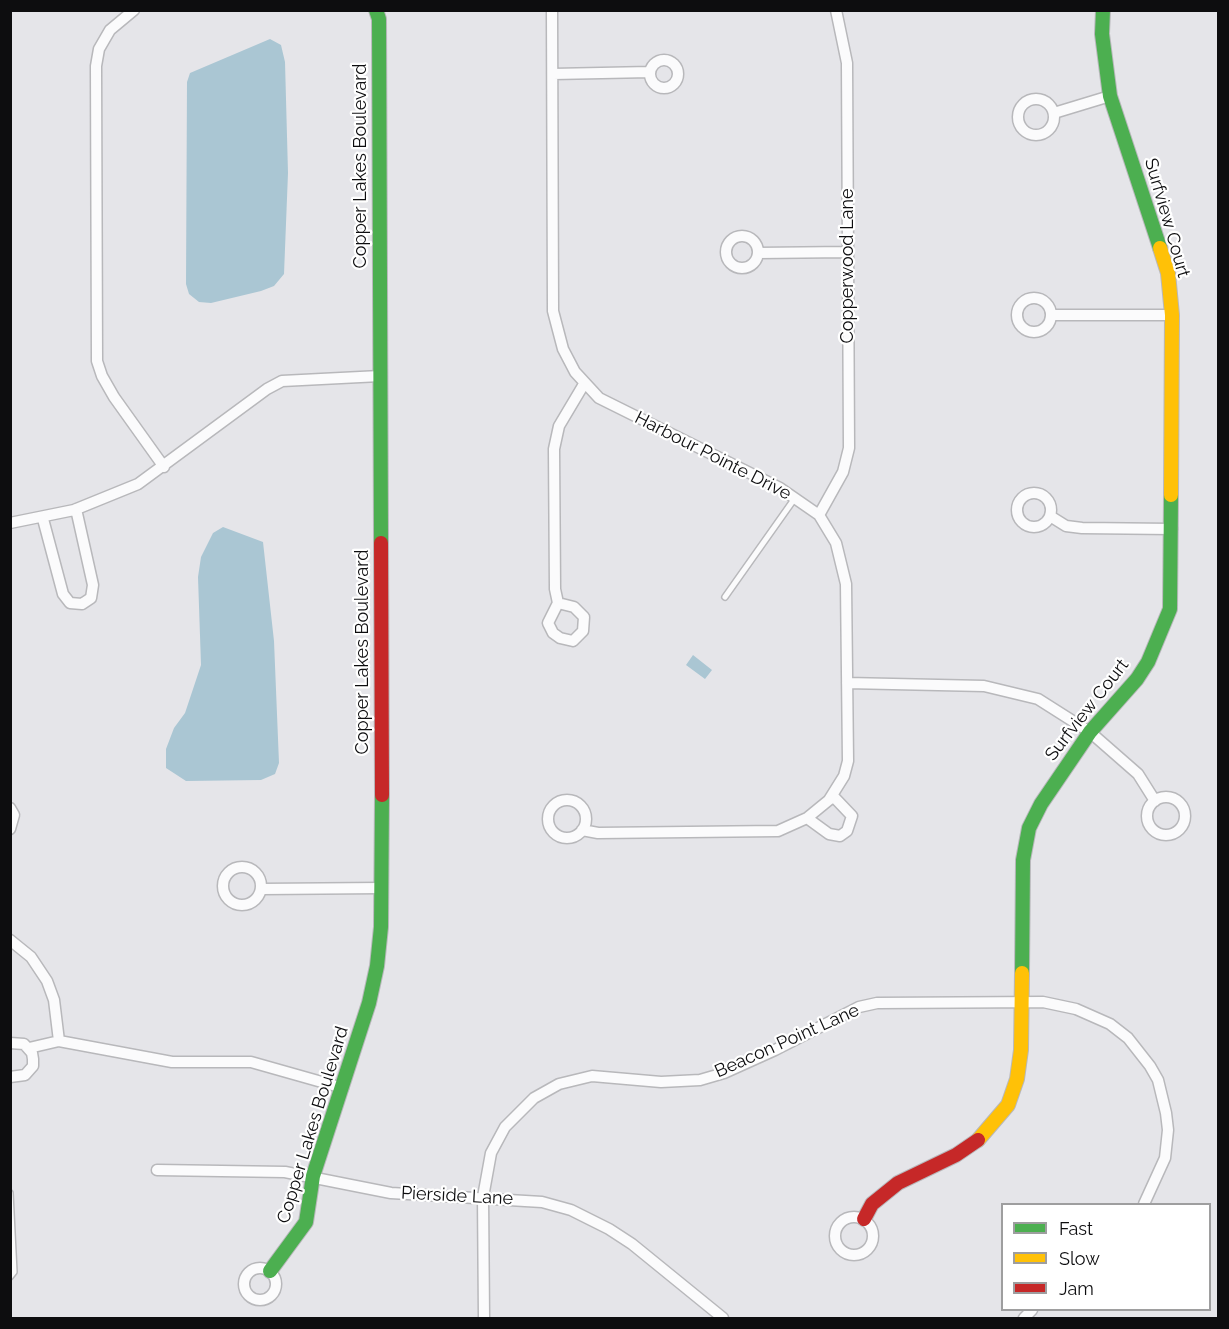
<!DOCTYPE html>
<html>
<head>
<meta charset="utf-8">
<style>
  body { margin:0 }
  #map { position:relative; width:1229px; height:1329px; overflow:hidden; background:#e5e5e9; font-family:Raleway,sans-serif }
  canvas { display:block }
  .frame { position:absolute; inset:0; border:12px solid #0d0d0f; pointer-events:none }
  .legend { position:absolute; left:1001px; top:1203px; width:210px; height:108px; box-sizing:border-box; background:#fff; border:2px solid #9e9e9f; margin:0; padding:8px 10px; list-style:none; font-size:18px; color:#0d0d0f }
  .legend li { display:flex; align-items:center; gap:12px; height:30px }
  .legend b { width:30px; border:2px solid #9e9e9f }
</style>
</head>
<body>
<div id="map">
<canvas width="1229" height="1329"></canvas>
<div class="frame"></div>
<ul class="legend">
<li><b style="height:8px;background:#4caf50"></b>Fast</li>
<li><b style="height:8px;background:#ffc107"></b>Slow</li>
<li><b style="height:8px;background:#c62828"></b>Jam</li>
</ul>
</div>
<script>
const g = document.querySelector('canvas').getContext('2d');
g.lineJoin = 'round';
function paint(path, color) { g.fillStyle = color; g.fill(path, 'evenodd'); }
const toPath = rows => new Path2D(rows.map(r => 'M' + r).join(''));
function strokePath(path, color, width, dash) { g.strokeStyle = color; g.lineWidth = width; g.lineCap = dash ? 'butt' : 'round'; g.setLineDash(dash || []); g.stroke(path); }
function label(font, color, halo, rows, align = 'center') {
  g.font = font + ' Raleway,sans-serif'; g.lineWidth = 4.5; g.setLineDash([]); g.textBaseline = 'middle'; g.strokeStyle = halo; g.fillStyle = color; for (const [text, x, y, turn = 0] of rows) {
    g.save(); g.translate(x, y); g.rotate((+turn || 0) * Math.PI / 180); g.textAlign = isNaN(turn) ? turn : align; if (halo) g.strokeText(text, 0, 0); g.fillText(text, 0, 0); g.restore();
  }
}
const water = toPath([
  [270,39,281,45,285,62,288,173,284,274,274,286,261,291,211,303,199,302,189,294,186,284,187,82,190,73],
  [223,527,263,542,274,641,279,763,275,774,261,780,186,781,166,768,166,749,174,728,185,713,201,665,198,577,201,557,213,533],
  [693,655,712,670,705,679,686,665]
]);
const lane = toPath([
  [725,597,795,498],
  [10,1193,14,1272,10,1277]
]);
const street = toPath([
  [134,10,110,30,99,49,96,66,97,361,102,376,114,397,164,467],
  [552,10,553,311,563,349,575,372,599,398,780,488,819,515,836,543,846,584,848,761,844,776,829,800,807,818,778,831,598,833,582,830],
  '650 74a14 14 0 1 1 28 0a14 14 0 1 1-28 0Z',
  [553,74,650,72],
  '1018 117a18 18 0 1 1 36 0a18 18 0 1 1-36 0Z',
  [1054,113,1110,96],
  '726 252a16 16 0 1 1 32 0a16 16 0 1 1-32 0Z',
  [758,253,847,252],
  '1017 315a17 17 0 1 1 34 0a17 17 0 1 1-34 0Z',
  [1051,315,1172,315],
  '1017 510a17 17 0 1 1 34 0a17 17 0 1 1-34 0Z',
  [819,515,843,472,849,448,847,63,836,10],
  [1050,516,1066,526,1082,528,1172,529],
  [43,519,63,594,70,603,82,604,91,598,93,585,76,509],
  [10,523,74,510,138,484,267,389,282,381,380,376],
  [558,603,574,607,584,617,583,631,573,641,560,638,553,633,548,623,558,603,555,589,554,449,559,426,584,384],
  [847,683,984,686,1038,699,1090,732,1138,774,1155,801],
  '1147 816a19 19 0 1 1 38 0a19 19 0 1 1-38 0Z',
  '548 819a19 19 0 1 1 38 0a19 19 0 1 1-38 0Z',
  [10,808,14,815,10,829],
  [807,818,829,834,840,836,847,831,852,816,832,795],
  '223 886a19 19 0 1 1 38 0a19 19 0 1 1-38 0Z',
  [262,889,382,888],
  [10,940,31,957,47,981,54,1000,59,1041],
  [10,1043,24,1044,32,1053,33,1059,33,1066,25,1075,10,1077],
  [29,1048,59,1041,172,1062,251,1062,343,1088],
  [157,1170,285,1172,391,1193,542,1202,571,1210,609,1229,632,1244,723,1318],
  '835 1236a19 19 0 1 1 38 0a19 19 0 1 1-38 0Z',
  '244 1284a16 16 0 1 1 32 0a16 16 0 1 1-32 0Z',
  [484,1318,483,1197,491,1153,505,1127,534,1098,559,1084,592,1076,661,1082,700,1080,724,1073,775,1050,859,1007,877,1003,1043,1002,1076,1009,1110,1024,1128,1038,1150,1066,1158,1080,1166,1113,1168,1130,1165,1158,1144,1204],
  [1024,1318,1032,1310]
]);
const fast = toPath([
  [376,10,379,19,381,543],
  [1103,10,1102,34,1110,96,1160,248],
  [1022,973,1023,860,1029,828,1041,804,1090,732,1137,679,1148,662,1170,609,1171,495],
  [270,1271,306,1222,313,1176,369,1003,377,966,381,927,382,795]
]);
const slow = toPath([
  [1160,248,1168,273,1172,315,1171,495],
  [978,1140,1008,1105,1017,1079,1021,1050,1022,973]
]);
const jam = toPath([
  [381,543,382,795],
  [864,1219,872,1204,898,1183,956,1155,978,1140]
]);
const streetNames = [
  ["Copper Lakes Boulevard",361,166,-90],
  ["Surfview Court",1167,218,74],
  ["Copperwood Lane",848,266,-90],
  ["Harbour Pointe Drive",713,456,27],
  ["Copper Lakes Boulevard",363,652,-90],
  ["Surfview Court",1087,710,-52],
  ["Beacon Point Lane",787,1041,-24],
  ["Copper Lakes Boulevard",313,1125,-73],
  ["Pierside Lane",457,1196,3]
];
paint(water, '#aac6d3');
strokePath(lane, '#b8b8bb', 8);
strokePath(street, '#b8b8bb', 13);
strokePath(fast, '#b8b8bb', 16);
strokePath(slow, '#b8b8bb', 16);
strokePath(jam, '#b8b8bb', 16);
strokePath(lane, '#fbfbfc', 5);
strokePath(street, '#fbfbfc', 10);
strokePath(fast, '#4caf50', 14);
strokePath(slow, '#ffc107', 14);
strokePath(jam, '#c62828', 14);
label('18px', '#0d0d0f', '#fff', streetNames);
</script>
</body>
</html>
